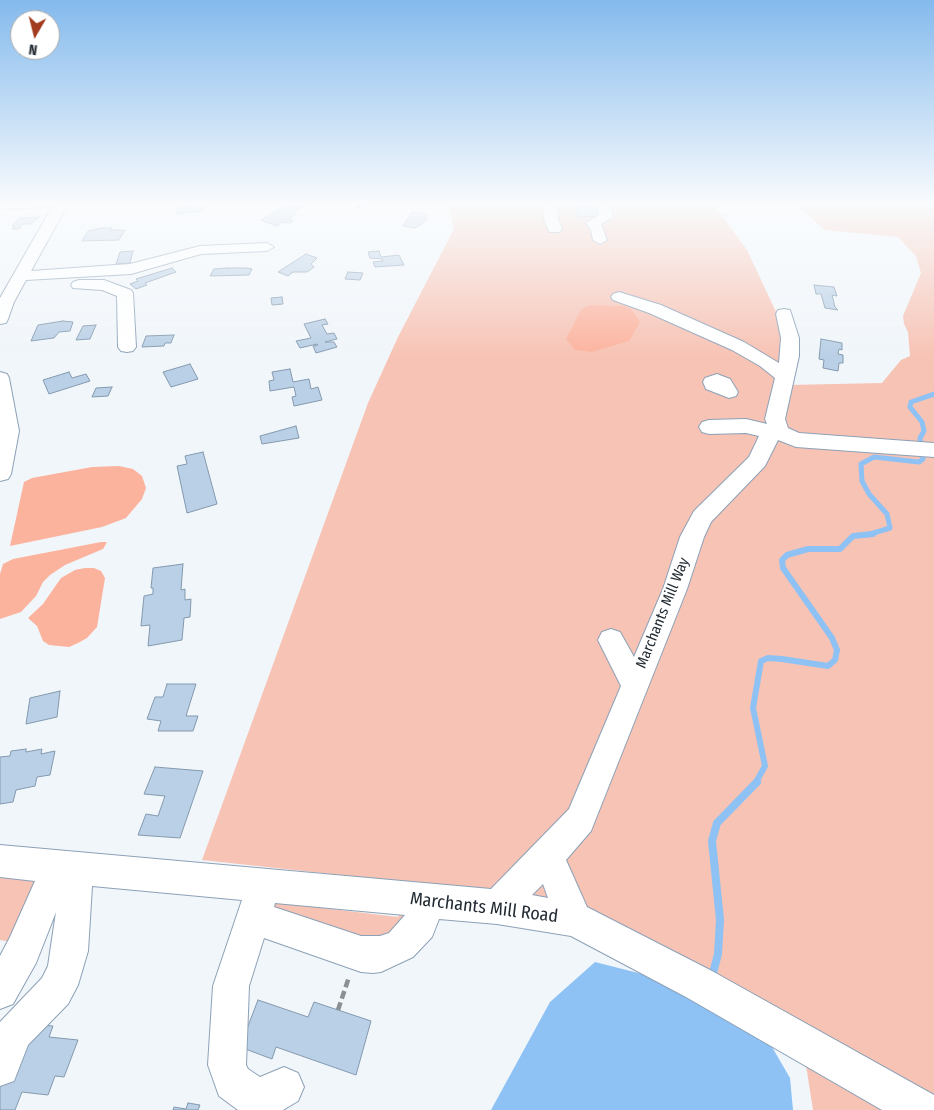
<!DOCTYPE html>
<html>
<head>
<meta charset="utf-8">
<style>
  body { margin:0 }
  #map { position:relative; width:934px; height:1110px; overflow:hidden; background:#f1f6fa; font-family:"Fira Sans Condensed",sans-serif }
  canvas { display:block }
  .north { position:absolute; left:10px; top:10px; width:50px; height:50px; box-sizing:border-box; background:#fff; border:1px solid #a7aaad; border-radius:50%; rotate:188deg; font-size:14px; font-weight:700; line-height:20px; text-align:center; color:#222b33 }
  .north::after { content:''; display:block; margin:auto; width:18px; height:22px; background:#a33b1e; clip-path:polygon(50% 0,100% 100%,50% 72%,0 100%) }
</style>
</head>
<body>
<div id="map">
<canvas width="934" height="1110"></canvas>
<div class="north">N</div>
</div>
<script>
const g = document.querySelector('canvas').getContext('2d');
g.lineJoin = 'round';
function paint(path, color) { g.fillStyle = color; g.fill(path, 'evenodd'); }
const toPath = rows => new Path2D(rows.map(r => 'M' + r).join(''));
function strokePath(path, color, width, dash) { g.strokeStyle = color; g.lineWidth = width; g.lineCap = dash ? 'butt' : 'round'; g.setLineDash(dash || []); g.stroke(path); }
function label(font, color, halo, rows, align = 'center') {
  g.font = font + ' "Fira Sans Condensed",sans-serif'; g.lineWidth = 4; g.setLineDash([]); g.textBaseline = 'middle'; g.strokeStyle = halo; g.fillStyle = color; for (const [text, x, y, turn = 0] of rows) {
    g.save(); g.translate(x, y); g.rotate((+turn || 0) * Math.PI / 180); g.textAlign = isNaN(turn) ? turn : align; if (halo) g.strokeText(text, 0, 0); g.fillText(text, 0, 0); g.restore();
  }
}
const green = toPath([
  [448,202,715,202,715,206,747,250,792,346,789,385,882,383,901,360,910,356,908,332,904,324,903,316,921,273,916,256,898,237,825,230,798,206,783,202,934,202,934,1110,813,1110,806,1065,585,932,405,882,202,860,368,403,398,337,454,229],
  [0,872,37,880,18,943,0,940],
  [276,896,281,903,398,917,401,912,405,913,407,923,373,943,273,909]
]);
const forest = toPath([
  [589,305,624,306,631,309,640,322,629,341,592,352,575,350,566,339,581,310],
  [119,466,133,469,142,476,146,488,142,499,126,518,102,527,10,546,24,482,32,478,92,467],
  [101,542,107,542,103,549,65,565,50,575,43,582,36,596,21,612,0,619,0,574,3,564,13,559],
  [85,568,94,568,101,571,105,578,97,627,87,638,78,643,69,647,49,645,43,641,37,626,28,618,43,604,61,578,75,570]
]);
const water = toPath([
  [595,962,654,977,768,1040,790,1078,793,1110,491,1110,550,1002]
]);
const streamFar2 = toPath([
  [867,535,890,528,887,514,869,494,862,481,861,464,874,457,919,462,923,459,920,438,924,431,922,422,910,407,911,402,934,394]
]);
const streamFar1 = toPath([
  [755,784,765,766,753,708,761,661,768,658,782,659,828,666,835,660,837,650,832,638,783,568,782,560,787,555,808,549,840,549,853,536,873,534]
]);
const stream = toPath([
  [712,977,718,954,720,920,712,841,717,823,757,782]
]);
const building = toPath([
  [297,202,309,202,293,213,296,214,288,219,293,220,291,223,282,222,277,226,261,220,289,203,297,202],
  [352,202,368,202,371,205,358,208,352,202],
  [575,202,599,203,603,216,579,217,575,202],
  [197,204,197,206,203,206,203,211,176,214,177,209,182,208,182,205,197,204],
  [412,212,423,213,427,218,426,221,415,228,403,226,412,212],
  [39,217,31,224,23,224,19,229,12,229,15,226,12,226,19,218,39,217],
  [101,228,112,228,110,230,125,230,119,240,82,241,88,231,101,228],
  [133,251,130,263,116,264,120,252,133,251],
  [379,251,381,257,399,255,404,265,375,267,373,262,383,261,382,259,370,258,368,252,379,251],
  [306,254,317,258,311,264,314,267,307,272,293,272,288,276,278,272,306,254],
  [172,268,176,272,145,283,147,285,136,289,130,284,138,281,136,279,172,268],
  [227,268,247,268,252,269,249,275,210,276,214,269,227,268],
  [348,272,363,273,360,280,345,279,348,272],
  [814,285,834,287,837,296,832,295,835,307,838,310,825,308,821,294,816,294,814,285],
  [282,297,283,304,272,305,271,298,282,297],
  [325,319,328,324,322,325,327,334,334,333,337,339,325,342,334,342,337,347,316,353,313,346,318,345,317,344,300,348,296,341,311,338,304,324,325,319],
  [63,321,73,322,70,331,59,332,54,338,31,341,38,325,63,321],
  [96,325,90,339,76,340,83,326,96,325],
  [174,335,171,343,165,343,164,346,142,347,146,336,174,335],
  [821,339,842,343,842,350,839,349,838,354,843,355,843,363,839,363,838,371,823,368,824,360,819,359,821,339],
  [190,364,198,379,171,387,163,372,190,364],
  [290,369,293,382,309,379,311,389,318,387,322,400,294,406,292,397,296,396,294,387,270,391,269,381,274,380,272,372,290,369],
  [69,372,72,378,86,374,90,381,49,394,43,380,69,372],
  [112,387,108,396,92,397,96,388,112,387],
  [296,426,299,438,262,444,260,436,296,426],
  [203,452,217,504,187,513,177,466,187,464,185,456,203,452],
  [183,564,181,590,185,589,185,600,191,599,190,617,184,618,182,640,148,646,150,625,141,626,144,596,153,594,153,588,151,588,153,568,183,564],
  [167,684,196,684,186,716,198,716,193,731,158,731,161,721,147,719,155,697,163,697,167,684],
  [60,691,57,717,26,724,30,698,60,691],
  [26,749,26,752,42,749,41,754,55,751,50,775,37,777,35,786,16,790,13,802,0,804,0,757,10,756,11,751,26,749],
  [155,767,203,771,180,838,138,835,146,814,158,816,165,796,144,794,155,767],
  [258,1000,308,1017,314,1002,371,1021,356,1075,276,1047,272,1059,240,1047,258,1000],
  [41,1025,53,1026,49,1037,78,1040,64,1077,55,1076,48,1095,22,1092,15,1110,0,1110,0,1084,21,1035,36,1037,41,1025],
  [188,1103,200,1105,198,1110,173,1110,174,1107,186,1109,188,1103]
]);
const path = toPath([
  [338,1010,349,977]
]);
const minor = toPath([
  [0,202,69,202,31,271,130,264,200,246,267,243,274,247,267,251,201,254,131,274,26,280,14,302,8,319,6,323,0,324,0,298,52,207,0,209,0,202],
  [543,202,557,202,558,219,562,229,560,232,550,232,548,229,544,219,543,202],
  [595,202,609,202,613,217,601,224,607,240,600,244,593,240,591,230,586,223,599,215,595,202],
  [79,280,104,280,131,290,133,293,136,347,133,351,127,352,121,351,118,347,117,296,102,290,73,288,71,285,73,282,79,280],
  [619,292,661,305,744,342,779,363,781,338,776,314,778,310,784,309,790,310,799,338,799,356,785,419,788,428,799,433,934,443,934,457,796,447,778,440,765,466,711,522,704,537,687,589,591,831,566,860,587,907,712,971,934,1095,934,1110,882,1110,686,997,571,936,497,924,439,919,432,937,413,957,381,972,373,973,361,972,264,938,249,986,246,1065,248,1069,260,1077,284,1067,298,1073,304,1087,298,1101,283,1110,238,1110,219,1096,208,1065,213,986,242,900,92,886,88,951,78,985,68,1004,28,1045,14,1081,0,1086,0,1022,42,978,48,966,56,912,36,963,13,1004,0,1009,0,956,10,937,35,881,0,877,0,845,491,889,569,809,621,686,598,640,602,632,611,629,620,632,634,657,663,589,680,537,694,511,749,457,759,436,746,433,709,434,702,432,699,427,702,422,709,420,746,419,767,424,765,419,775,378,760,366,732,350,649,313,613,300,611,297,613,294,619,292],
  [543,884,548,898,532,895,543,884],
  [275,903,405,915,389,933,380,936,361,936,274,907,275,903],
  [0,372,7,374,9,378,19,431,11,474,8,479,0,481,0,372],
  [717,374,730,379,738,392,736,396,729,398,706,389,703,382,705,378,717,374]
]);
const streetNames = [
  ["Marchants Mill Way",663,613,-68]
];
const nearStreetnames = [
  ["Marchants Mill Road",484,908,7]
];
paint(green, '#f7c3b4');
paint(forest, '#fcb39e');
paint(water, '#8ec2f5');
strokePath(streamFar2, '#8ec2f5', 5);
strokePath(streamFar1, '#8ec2f5', 6);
strokePath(stream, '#8ec2f5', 8);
paint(building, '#bad0e6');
strokePath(building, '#8399ae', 1);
strokePath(minor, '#8ca1b7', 2);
strokePath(path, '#899096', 4.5, [8, 4]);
paint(minor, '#fff');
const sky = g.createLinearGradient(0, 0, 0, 357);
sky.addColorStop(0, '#84baed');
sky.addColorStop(0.57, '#f9fbfd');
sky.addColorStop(1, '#f9fbfd00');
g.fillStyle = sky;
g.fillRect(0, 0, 934, 357);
label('15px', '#222b33', '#fff', streetNames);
label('18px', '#222b33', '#fff', nearStreetnames);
</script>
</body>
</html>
